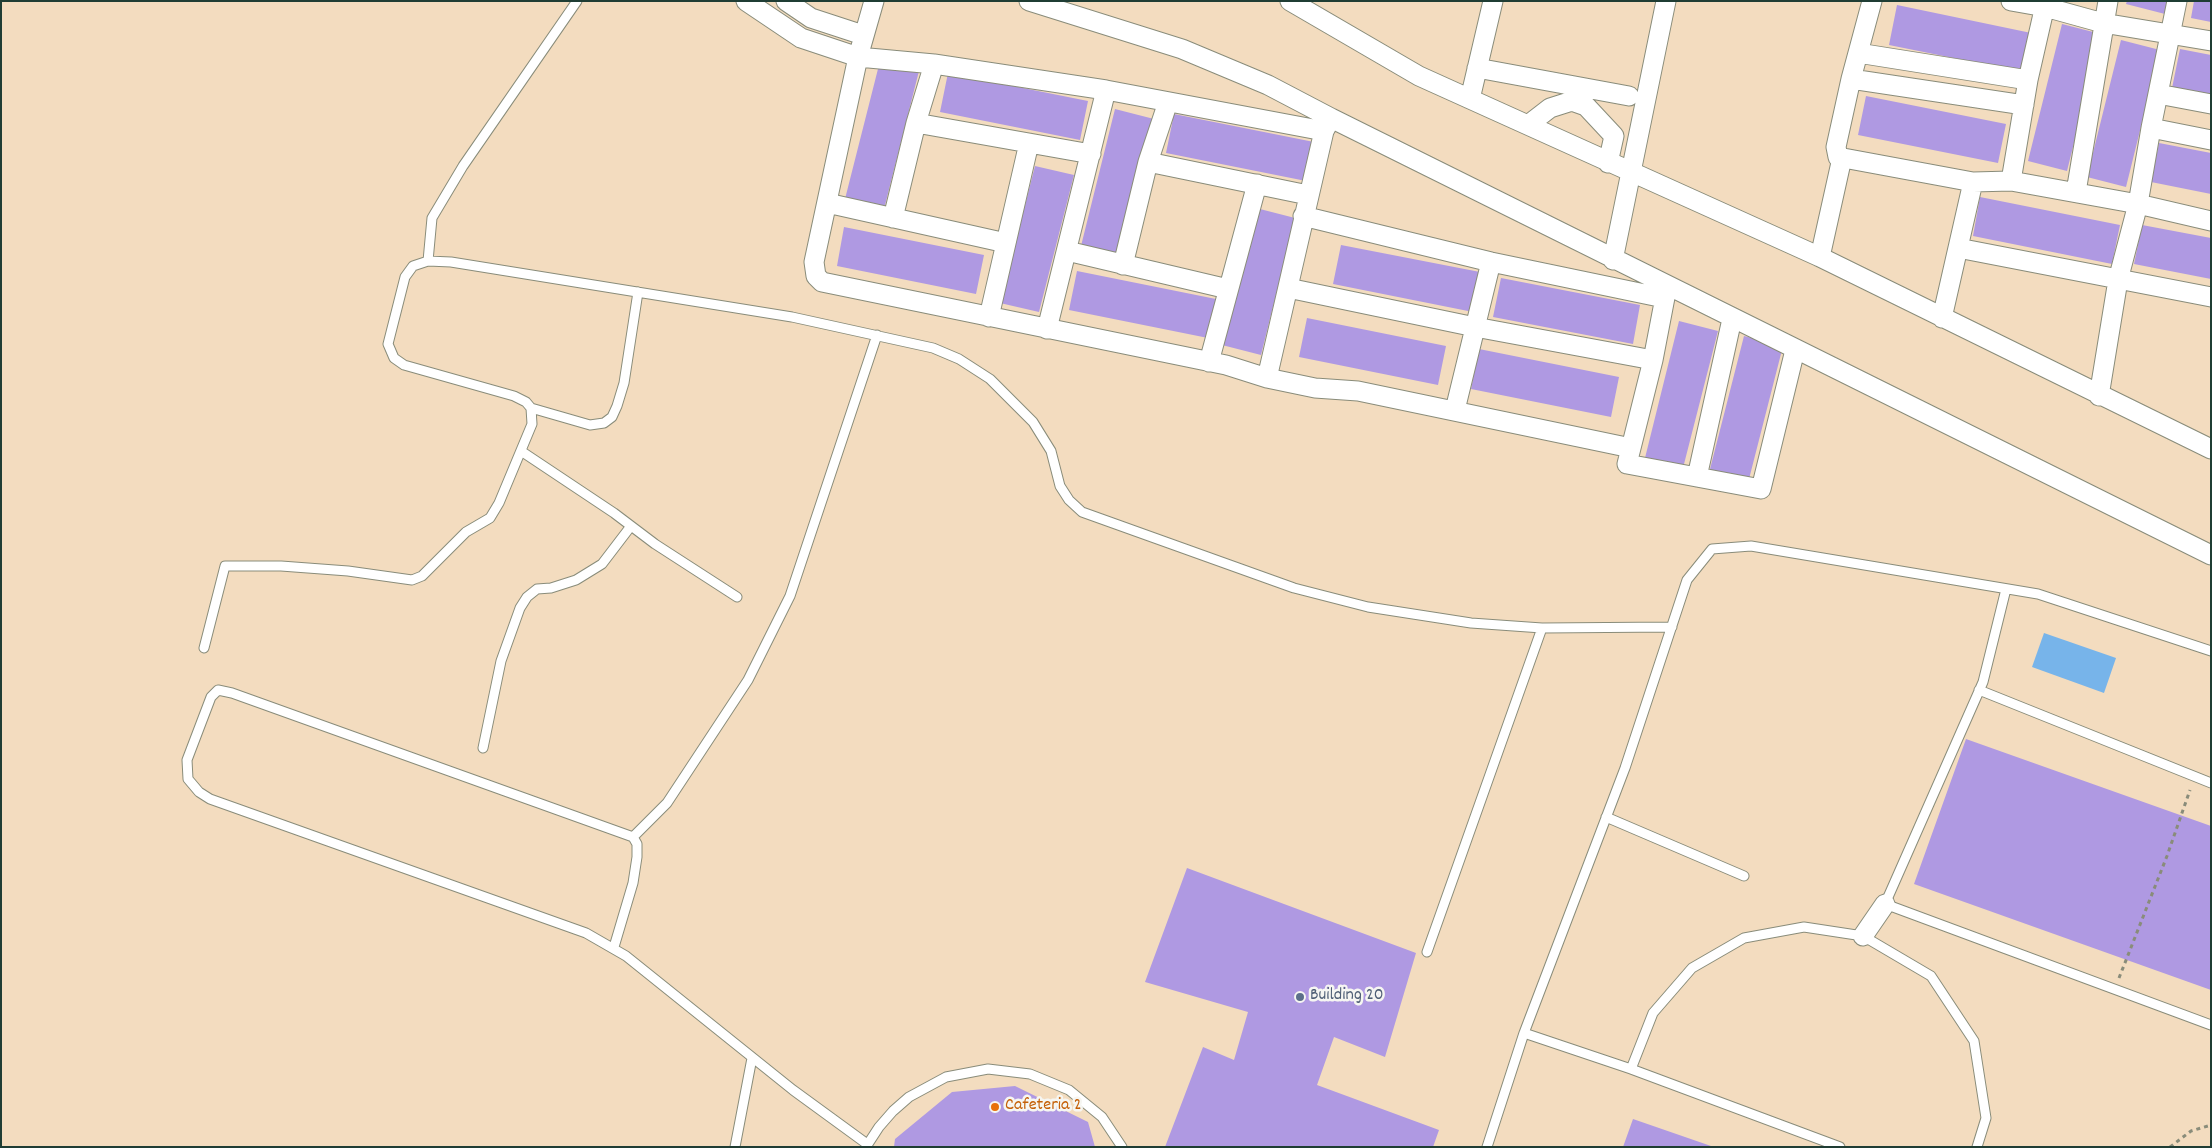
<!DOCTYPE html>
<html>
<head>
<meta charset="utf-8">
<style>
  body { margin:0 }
  #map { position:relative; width:2212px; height:1148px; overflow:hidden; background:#f3dcbf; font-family:Dekko,sans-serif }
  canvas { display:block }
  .frame { position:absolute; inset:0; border:2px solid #1f3d34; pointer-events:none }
</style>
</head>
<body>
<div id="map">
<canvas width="2212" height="1148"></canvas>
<div class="frame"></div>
</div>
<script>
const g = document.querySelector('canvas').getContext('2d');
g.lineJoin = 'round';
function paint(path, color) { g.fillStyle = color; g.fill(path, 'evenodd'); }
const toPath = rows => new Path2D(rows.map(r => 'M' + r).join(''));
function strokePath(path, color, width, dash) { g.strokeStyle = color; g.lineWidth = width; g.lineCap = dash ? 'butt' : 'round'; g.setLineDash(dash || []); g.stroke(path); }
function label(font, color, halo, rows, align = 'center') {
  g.font = font + ' Dekko,sans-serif'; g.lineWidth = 5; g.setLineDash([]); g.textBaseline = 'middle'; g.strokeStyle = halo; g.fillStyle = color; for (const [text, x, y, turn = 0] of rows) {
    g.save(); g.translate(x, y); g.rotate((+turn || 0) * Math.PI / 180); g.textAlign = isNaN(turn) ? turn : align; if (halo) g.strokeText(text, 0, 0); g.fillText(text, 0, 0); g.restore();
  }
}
const water = toPath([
  [2044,633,2116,658,2104,693,2032,667]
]);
const building = toPath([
  [2127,1,2168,1,2165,14,2126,4],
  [2194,1,2211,1,2211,22,2191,18],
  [1897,5,2036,34,2028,73,1889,45],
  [2062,24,2101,34,2067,171,2028,161],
  [2121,40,2160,50,2126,187,2087,177],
  [2180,49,2211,55,2211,95,2172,88],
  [880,61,919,71,884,209,845,199],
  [948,73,1088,101,1080,140,940,112],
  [1866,96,2006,124,1998,163,1858,135],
  [1115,109,1154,119,1119,256,1081,246],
  [1174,114,1314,142,1306,181,1166,153],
  [2159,143,2211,153,2211,194,2151,182],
  [1035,166,1074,175,1039,312,1000,303],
  [1980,197,2120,225,2112,264,1973,236],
  [1256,208,1295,218,1261,355,1222,345],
  [2142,225,2211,238,2211,279,2134,264],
  [844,227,984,255,976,294,837,266],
  [1341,245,1480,272,1473,312,1333,284],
  [1077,271,1216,299,1208,338,1069,310],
  [1501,278,1640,305,1633,344,1493,317],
  [1307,318,1446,346,1438,385,1299,357],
  [1679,321,1718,331,1683,468,1645,458],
  [1744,336,1783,346,1748,483,1709,473],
  [1479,349,1619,377,1611,417,1471,389],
  [1966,739,2211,826,2211,990,1914,884],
  [1187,868,1416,953,1385,1057,1334,1037,1317,1085,1439,1130,1433,1147,1165,1147,1203,1047,1234,1060,1248,1012,1145,982],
  [1015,1086,1088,1122,1095,1147,894,1147,895,1139,952,1092],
  [1633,1119,1711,1146,1711,1147,1623,1147]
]);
const path = toPath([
  [2119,978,2167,856,2190,790],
  [2170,1147,2191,1131,2211,1125]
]);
const lane = toPath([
  [428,261,432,218,463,166,577,1],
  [531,408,590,425,604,423,612,417,617,406,624,383,638,292],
  [521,451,614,513,655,544,737,597],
  [2006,589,1983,682,1885,904,2211,1025],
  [204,648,225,566,281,566,348,571,412,580,422,576,466,532,490,518,499,503,532,424,531,408,526,402,514,396,404,365,394,358,388,344,405,277,413,266,428,261,451,262,792,317,933,348,959,359,990,379,1033,422,1051,451,1060,486,1069,500,1082,512,1294,588,1368,607,1471,623,1542,628,1672,627],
  [1979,690,2211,783],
  [483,748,501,661,520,608,527,597,537,589,551,588,576,580,602,564,631,526],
  [1606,817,1744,876],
  [633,837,667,803,748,680,790,596,877,335],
  [614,947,633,883,637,857,637,844,633,837,232,693,218,690,211,697,187,760,188,779,199,792,210,799,586,933,626,956,793,1090,867,1144],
  [1427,952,1542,628],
  [1524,1033,1631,1069,1840,1147],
  [1631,1069,1653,1013,1692,968,1744,938,1804,927,1863,936,1931,976,1974,1041,1986,1118,1977,1147],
  [735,1147,752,1058],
  [866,1147,879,1127,893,1111,909,1097,946,1077,988,1069,1030,1074,1069,1090,1102,1117,1122,1147],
  [1487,1147,1524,1033,1625,768,1687,580,1712,549,1751,546,2038,594,2211,651]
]);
const street = toPath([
  [746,1,801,38,858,57,934,64,1106,90,1324,131,1267,378],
  [786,1,811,18,863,35],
  [874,1,858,57,814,262,816,276,822,282,1226,365,1267,378,1315,388,1358,391,1631,448,1653,360,1667,287],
  [1029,1,1182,49,1268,85,1331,118],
  [1290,1,1419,76,1820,257,2211,449],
  [1872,1,1851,79,1836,147,1838,157,1973,182,2011,181,2138,204,2211,221],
  [2011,1,2045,7,2103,23,2211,41],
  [1858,53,2028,80],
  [1477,68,1629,96],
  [1851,79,2024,105],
  [2158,94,2211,104],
  [1470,99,1493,1],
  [916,123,1091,154],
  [1528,125,1550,108,1572,101,1586,106,1614,136,1608,163],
  [2151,128,2211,140],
  [1324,131,1331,118,2211,555],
  [1148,162,1308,195],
  [2011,181,2028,80,2046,1],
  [2076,192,2108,1],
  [827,203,1006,243],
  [1303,216,1491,262,1664,298],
  [893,218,916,123,934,64],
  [1958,248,2211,297],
  [1067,251,1228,289],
  [1820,257,1842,158],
  [1613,260,1666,1],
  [1123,265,1148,162,1168,102],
  [1288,288,1475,327,1653,360],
  [989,317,1029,143],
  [1942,318,1973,182],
  [1047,329,1106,90],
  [1209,362,1257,184],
  [2099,396,2118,280,2138,204,2151,128,2177,1],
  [1455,410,1491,262],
  [1631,448,1627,464,1761,489,1795,350],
  [1697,477,1732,319],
  [1863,936,1885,904]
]);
const markers = [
  [1300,997,5,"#5c6f8a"],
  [995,1107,5,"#e8710a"]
];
const serviceNames = [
  ["Building 20",1310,997]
];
const foodNames = [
  ["Cafeteria 2",1005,1107]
];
paint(water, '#77b4ea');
paint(building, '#af99e2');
strokePath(lane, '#898c7a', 11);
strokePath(street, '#898c7a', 21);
strokePath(path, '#898c7a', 3, [4, 4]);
strokePath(lane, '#fff', 9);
strokePath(street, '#fff', 19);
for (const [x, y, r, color] of markers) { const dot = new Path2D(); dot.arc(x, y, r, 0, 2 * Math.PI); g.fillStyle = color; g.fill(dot); strokePath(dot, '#f6f6f2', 2); }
label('18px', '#4e5e75', '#f6f6f2', serviceNames, 'left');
label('18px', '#c56008', '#f6f6f2', foodNames, 'left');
</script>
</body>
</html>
